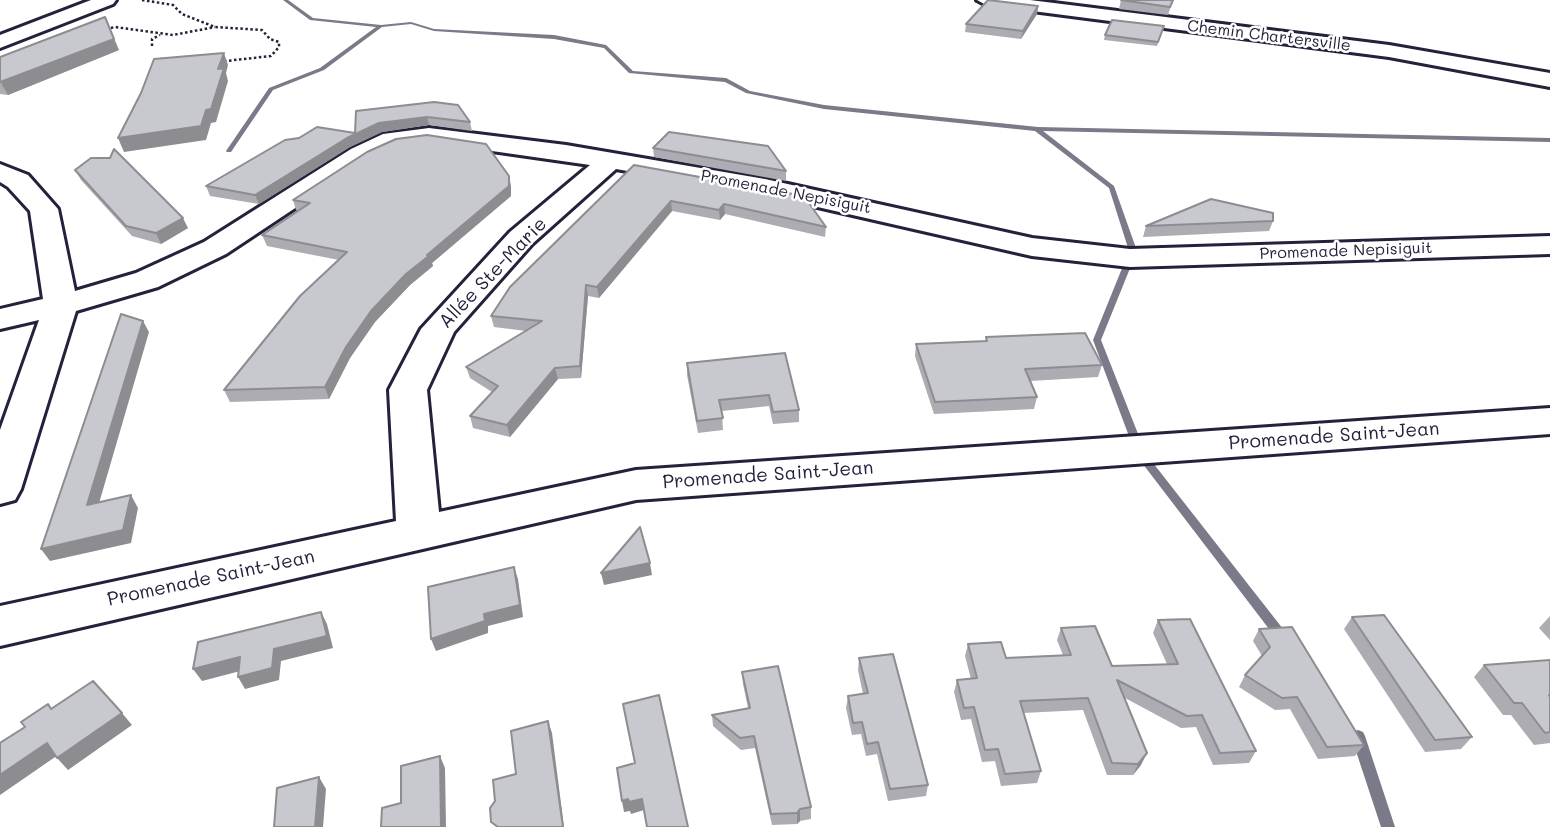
<!DOCTYPE html>
<html>
<head>
<meta charset="utf-8">
<style>
  body { margin:0 }
  canvas { display:block; background:#fff }
</style>
</head>
<body>
<canvas width="1550" height="827"></canvas>
<script>
const g = document.querySelector('canvas').getContext('2d');
g.lineJoin = 'round';
const toPath = rows => new Path2D(rows.map(r => 'M' + r).join(''));
function paint(path, color) { g.fillStyle = color; g.fill(path, 'evenodd'); }
function strokePath(path, color, width, dash) { g.strokeStyle = color; g.lineWidth = width; g.lineCap = dash ? 'butt' : 'round'; g.setLineDash(dash || []); g.stroke(path); }
function label(font, color, halo, rows, align = 'center') {
  g.font = font + ' Mali,sans-serif'; g.lineWidth = 5; g.setLineDash([]); g.textBaseline = 'middle'; g.strokeStyle = halo; g.fillStyle = color; for (const [text, x, y, turn = 0] of rows) {
    g.save(); g.translate(x, y); g.rotate((+turn || 0) * Math.PI / 180); g.textAlign = isNaN(turn) ? turn : align; if (halo) g.strokeText(text, 0, 0); g.fillText(text, 0, 0); g.restore();
  }
}
const stream = toPath([
  [283,0,288,0,313,18,381,25,411,22,434,29,554,35,606,45,633,71,726,78,750,91,824,105,1038,127,1550,138,1550,142,1043,131,1114,186,1137,251,1101,340,1146,454,1287,634,1289,638,1287,642,1283,643,1279,642,1136,455,1093,340,1129,251,1109,188,1035,131,824,109,746,93,725,82,629,73,604,48,554,39,434,31,411,24,382,27,324,70,273,90,231,152,227,152,226,151,269,88,320,68,376,27,310,20,283,0],
  [1358,730,1363,732,1365,736,1395,827,1381,827,1351,736,1353,732,1358,730]
]);
const path = toPath([
  [142,0,173,5,182,14,215,27,262,30,270,39,279,42,279,47,271,56,226,61],
  [106,29,115,27,173,35,215,27],
  [152,46,152,39,160,35]
]);
const minor = toPath([
  [977,0,1030,0,1389,45,1550,73,1550,87,1389,57,986,5,977,0],
  [429,128,566,145,765,179,1032,238,1130,249,1550,236,1550,254,1130,267,1032,256,765,195,616,169,532,244,454,332,427,390,439,512,636,470,1550,408,1550,434,636,500,0,646,0,606,396,521,389,390,421,329,510,232,590,165,429,142,398,146,369,159,226,254,158,287,76,311,21,489,15,500,0,504,0,430,39,320,0,329,0,309,43,299,30,211,8,187,0,182,0,164,28,175,58,209,75,291,136,273,204,242,351,149,383,134,429,128]
]);
const major = toPath([
  [91,0,116,0,113,4,0,48,0,35,91,0]
]);
const wall = toPath([
  [1121,0,1173,0,1168,15,1119,9],
  [1038,6,1037,14,1021,39,965,32,966,24],
  [1164,26,1157,46,1104,40,1105,35],
  [119,50,8,95,0,94,0,57],
  [434,102,470,122,472,131,429,125,382,132,350,147,259,204,210,196,206,186,355,133],
  [653,148,786,171,786,181,654,157],
  [634,165,826,227,825,237,725,214,720,220,672,211,599,298,588,296,581,378,558,379,510,437,473,428,470,416,492,392,470,378,466,367,526,331,494,327,491,316],
  [75,170,188,228,161,244,132,236,81,180],
  [511,186,511,196,432,263,433,266,410,285,375,322,350,358,329,399,230,402,224,390,339,260,267,246,262,235,299,211,296,210,293,200],
  [1273,221,1269,231,1143,237,1146,226],
  [986,337,1102,365,1098,377,1030,381,1037,397,1034,409,934,414,915,356,916,344,985,341],
  [785,353,799,410,799,422,773,424,769,406,722,411,723,430,698,433,687,375,687,363],
  [1550,616,1550,640,1539,628],
  [1352,617,1472,737,1461,749,1425,752,1344,629],
  [1158,620,1256,751,1249,763,1213,765,1196,727,1181,728,1125,698,1141,765,1133,775,1107,775,1083,710,1023,713,1041,771,1037,783,1001,786,995,761,982,762,971,719,961,720,954,692,957,680,971,679,965,656,968,644,1006,658,1063,655,1057,640,1061,628,1112,666,1167,664,1153,633],
  [1259,629,1364,745,1355,756,1318,759,1290,709,1275,710,1239,687,1245,675,1262,656,1253,641],
  [859,658,928,785,926,796,888,801,877,754,866,756,861,734,852,735,846,708,848,696,863,694,858,670],
  [1550,660,1550,743,1534,745,1511,715,1503,715,1474,677,1484,665],
  [742,672,811,807,811,819,800,821,797,824,772,825,755,748,741,750,713,726,712,715,748,708,743,684]
]);
const shadedWall = toPath([
  [1038,6,1037,14,1021,39,1023,31],
  [105,17,119,50,8,95,1,83],
  [224,53,228,65,226,73,228,81,216,122,211,123,206,140,124,152,118,138,206,110],
  [427,117,429,125,382,132,350,147,259,204,255,195,347,138,379,123],
  [509,176,511,186,511,196,432,263,433,266,410,285,375,322,350,358,329,399,325,387,346,347,371,311,406,274],
  [671,201,672,211,599,298,597,287],
  [724,204,725,214,720,220,719,210],
  [183,218,188,228,161,244,156,233],
  [586,285,588,296,581,378,580,366],
  [143,321,149,332,95,517,87,505],
  [555,368,558,379,510,437,507,425],
  [131,495,138,508,131,543,50,561,41,549],
  [650,563,652,575,604,585,601,573],
  [514,567,518,579,523,617,488,626,488,633,436,651,431,639,484,614],
  [321,612,327,624,333,648,281,661,279,680,245,689,238,677],
  [240,657,248,669,202,681,193,669],
  [122,713,132,725,68,770,57,758],
  [548,721,552,733,564,827,563,827],
  [47,743,58,755,0,795,0,775],
  [1147,753,1141,765,1133,775,1138,764],
  [440,756,445,768,446,827,441,827],
  [319,777,326,789,323,827,315,827],
  [628,799,642,799,644,810,631,814,630,811,624,812,622,801],
  [800,809,800,821,797,824,797,813]
]);
const building = toPath([
  [988,0,1038,6,1023,31,966,24,988,0],
  [1121,0,1173,0,1170,7,1121,0],
  [105,17,114,39,0,82,0,57,105,17],
  [1112,20,1164,26,1158,42,1105,35,1112,20],
  [224,53,218,69,224,68,211,109,206,110,201,126,118,138,141,93,154,59,224,53],
  [434,102,458,105,470,122,427,117,379,123,347,138,255,195,206,186,285,140,299,138,317,127,355,133,356,111,434,102],
  [669,132,768,146,786,171,653,148,669,132],
  [427,135,486,144,509,176,509,186,427,255,430,255,406,274,371,311,346,347,325,387,224,390,300,296,347,252,262,235,310,203,293,200,367,152,396,139,427,135],
  [114,149,183,218,156,233,126,226,75,170,91,158,110,158,114,149],
  [634,165,804,196,826,227,724,204,719,210,671,201,597,287,586,285,580,366,555,368,507,425,470,416,498,386,466,367,542,321,491,316,510,287,634,165],
  [1211,199,1273,213,1273,221,1146,226,1211,199],
  [121,314,143,321,87,505,131,495,123,530,41,549,121,314],
  [1085,333,1102,365,1025,369,1037,397,935,402,916,344,987,341,986,337,1085,333],
  [785,353,799,410,773,412,769,395,719,400,723,418,697,421,687,363,785,353],
  [640,527,650,563,601,573,640,527],
  [514,567,520,605,484,614,485,621,431,639,428,587,514,567],
  [321,612,327,636,274,649,272,668,238,677,240,657,193,669,198,642,321,612],
  [1384,615,1472,737,1435,740,1352,617,1384,615],
  [1190,619,1256,751,1220,753,1202,715,1187,716,1117,680,1147,753,1138,764,1112,763,1088,698,1020,701,1041,771,1005,774,998,749,985,750,974,707,964,708,957,680,977,678,968,644,1001,642,1006,658,1071,655,1061,628,1095,626,1112,666,1178,664,1158,620,1190,619],
  [1292,627,1364,745,1327,747,1297,697,1282,698,1245,675,1270,647,1259,629,1292,627],
  [893,654,928,785,890,789,878,742,867,744,862,722,853,723,848,696,868,693,859,658,893,654],
  [1550,660,1550,695,1549,695,1550,697,1550,732,1545,733,1522,703,1514,703,1484,665,1550,660],
  [778,666,811,807,800,809,797,813,771,814,754,736,740,738,712,715,750,708,742,672,778,666],
  [93,681,122,713,57,758,47,743,0,775,0,743,25,727,21,722,48,704,51,709,93,681],
  [659,695,688,827,647,827,642,799,629,802,628,799,622,801,617,768,635,763,623,704,659,695],
  [548,721,563,827,498,827,491,822,490,808,495,801,493,780,516,774,511,731,548,721],
  [440,756,441,827,381,827,382,808,401,803,401,766,440,756],
  [319,777,315,827,274,827,277,788,319,777]
]);
const farStreetnames = [
  ["Chemin Chartersville",1269,36,7],
  ["Promenade Nepisiguit",786,192,11],
  ["Promenade Nepisiguit",1346,251,-2]
];
const streetNames = [
  ["Allée Ste-Marie",493,273,-46],
  ["Promenade Saint-Jean",1334,436,-4],
  ["Promenade Saint-Jean",768,475,-4],
  ["Promenade Saint-Jean",211,578,-12]
];
paint(stream, '#7a7a88');
strokePath(minor, '#22223b', 6);
strokePath(major, '#22223b', 6);
strokePath(path, '#22223b', 2.5, [2.5, 2.5]);
paint(minor, '#fff');
paint(major, '#fff');
paint(wall, '#acacb2');
paint(shadedWall, '#8c8c91');
paint(building, '#c8c8cf');
strokePath(building, '#8c8c91', 2);
label('16px', '#22223b', '#fff', farStreetnames);
label('19px', '#22223b', '#fff', streetNames);
</script>
</body>
</html>
